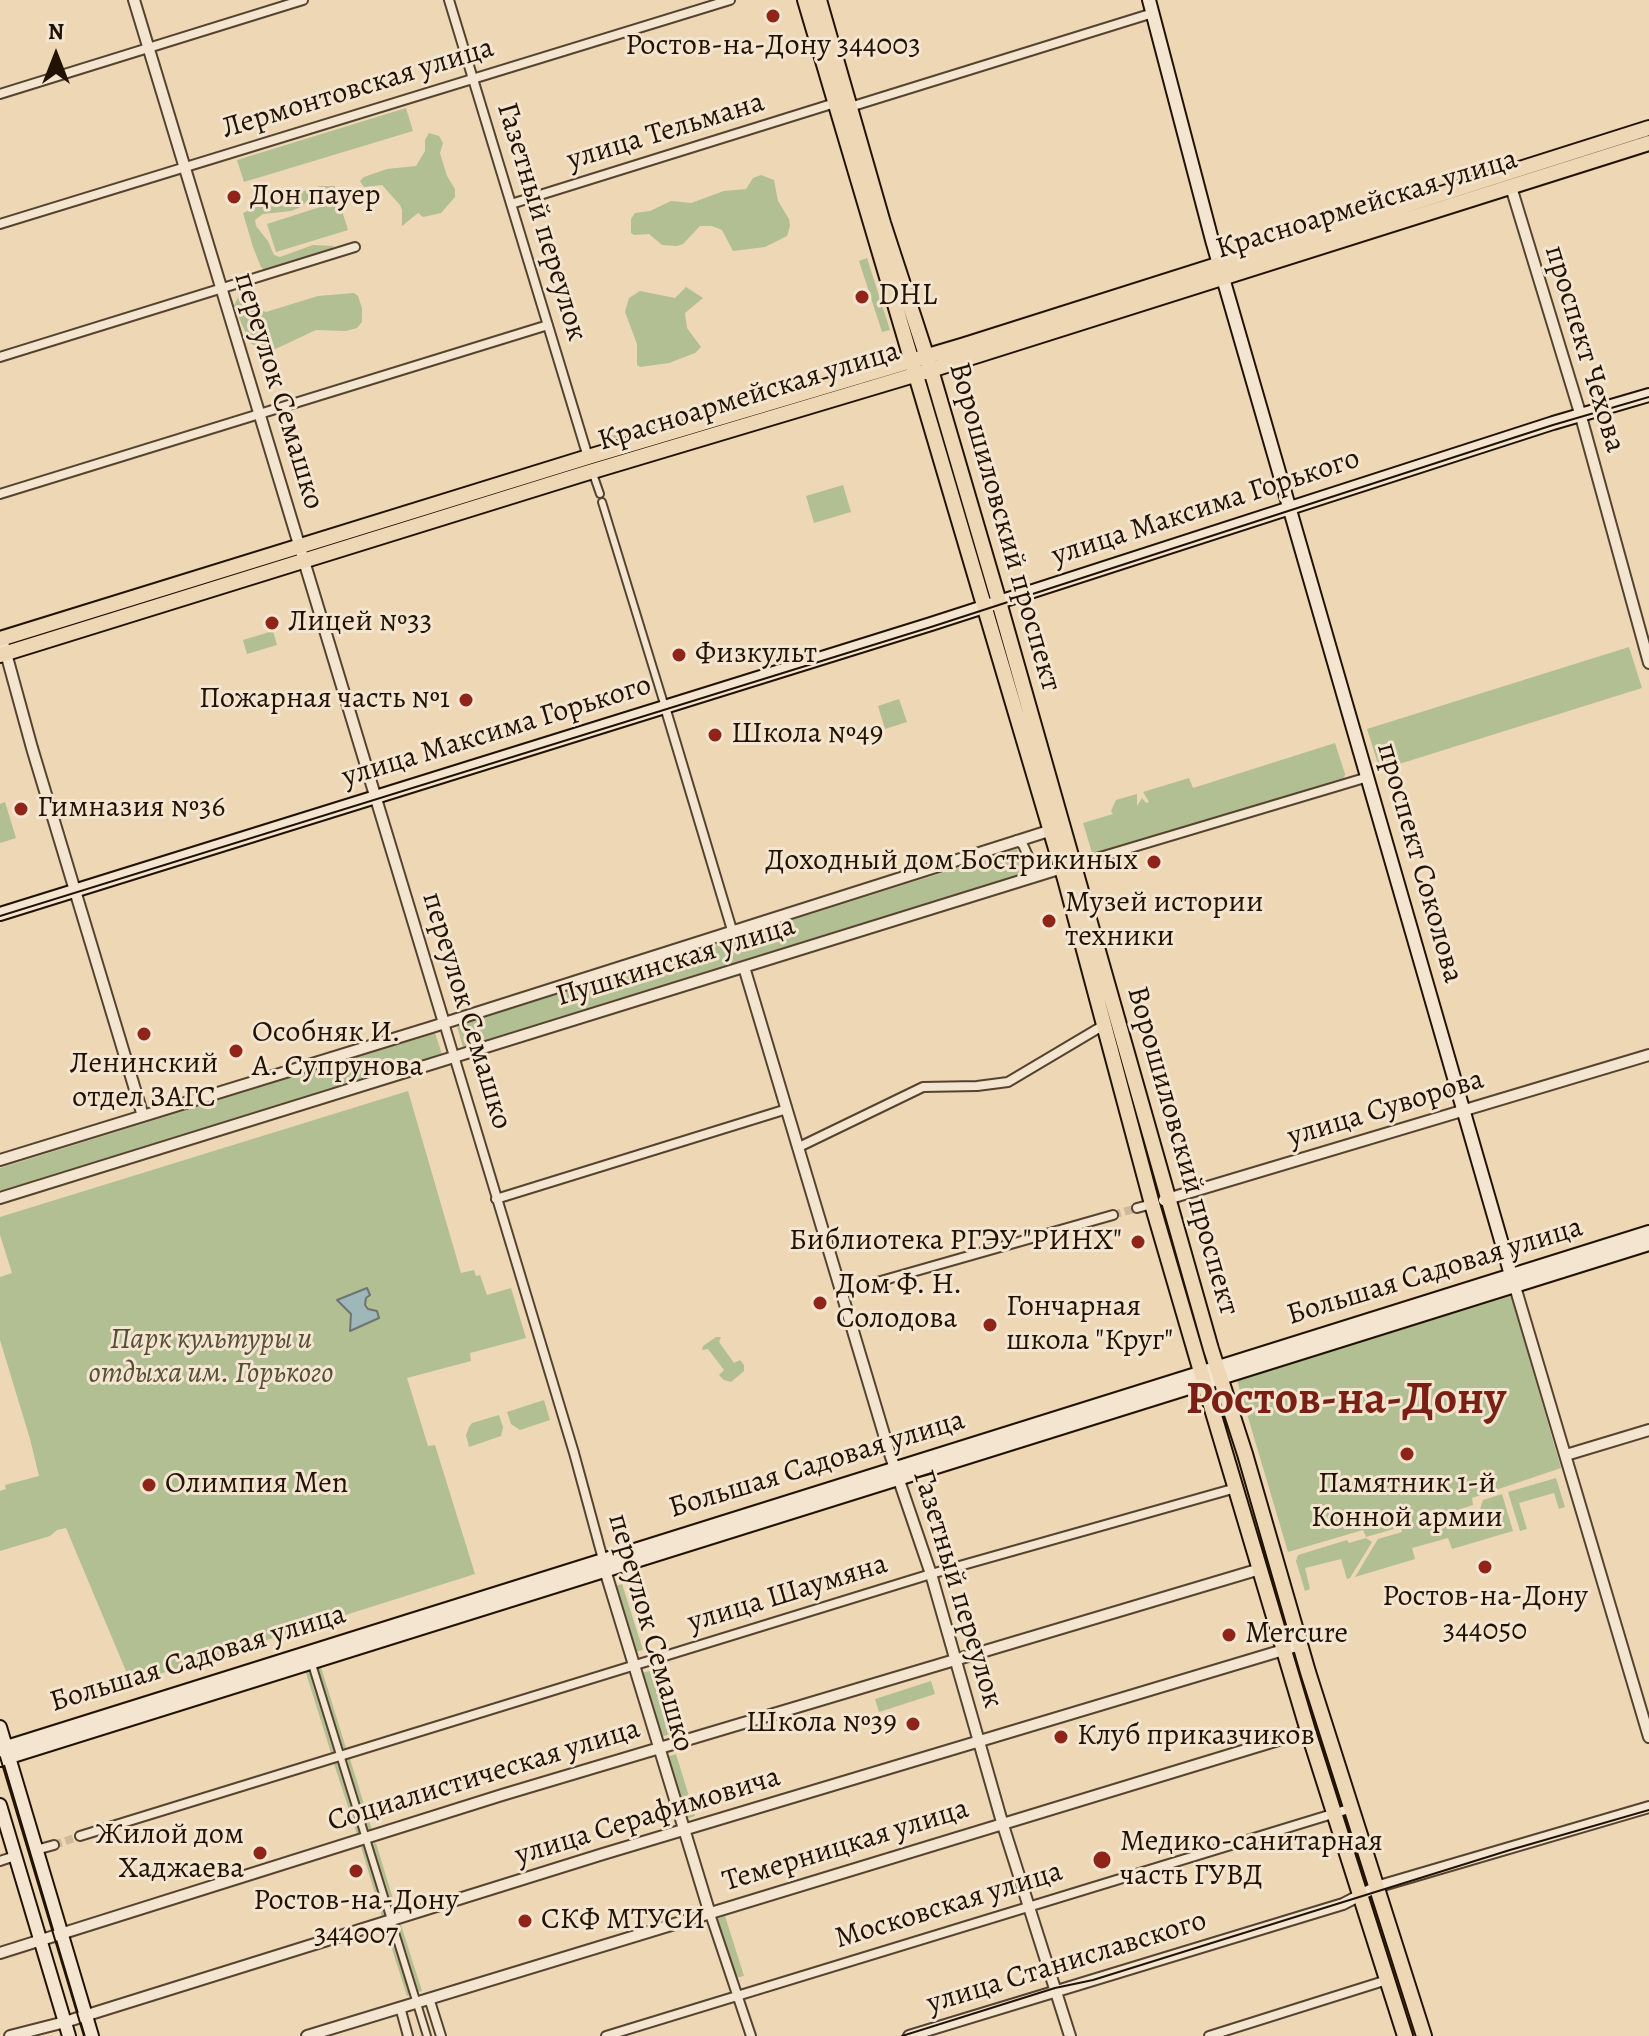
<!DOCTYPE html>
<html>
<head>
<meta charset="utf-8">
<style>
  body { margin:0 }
  #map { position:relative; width:1649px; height:2036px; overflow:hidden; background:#edd7b5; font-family:Alegreya,serif }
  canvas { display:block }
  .north { position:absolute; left:16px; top:16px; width:80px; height:80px; -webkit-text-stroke:6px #f3e5cf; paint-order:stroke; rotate:0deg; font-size:22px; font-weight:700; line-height:32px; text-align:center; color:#221204 }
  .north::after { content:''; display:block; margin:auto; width:28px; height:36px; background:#221204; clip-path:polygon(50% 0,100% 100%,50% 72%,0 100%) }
</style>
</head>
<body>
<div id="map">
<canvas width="1649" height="2036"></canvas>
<div class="north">N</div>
</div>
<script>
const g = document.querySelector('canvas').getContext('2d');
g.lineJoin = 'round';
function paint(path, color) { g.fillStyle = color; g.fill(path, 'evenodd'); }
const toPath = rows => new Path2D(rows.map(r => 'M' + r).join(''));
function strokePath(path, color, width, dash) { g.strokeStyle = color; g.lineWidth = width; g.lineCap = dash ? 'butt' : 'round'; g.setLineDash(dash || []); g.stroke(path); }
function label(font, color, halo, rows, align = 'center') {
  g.font = font + ' Alegreya,serif'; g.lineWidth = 6; g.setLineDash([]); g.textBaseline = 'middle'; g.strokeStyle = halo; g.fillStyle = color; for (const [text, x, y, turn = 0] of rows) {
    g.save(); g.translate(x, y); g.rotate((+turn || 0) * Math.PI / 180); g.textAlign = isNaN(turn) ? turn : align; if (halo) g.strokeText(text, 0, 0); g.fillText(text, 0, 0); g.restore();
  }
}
const green = toPath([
  [406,108,413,131,244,182,237,160],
  [429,133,439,136,443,143,440,153,447,176,455,189,455,197,441,213,423,217,418,213,402,226,402,210,400,205,382,185,364,187,360,181,364,177,387,169,416,166,425,151,425,140],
  [761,175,774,180,778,201,789,219,790,226,787,236,765,247,733,251,722,230,712,226,700,226,683,244,677,246,662,245,649,234,634,235,631,233,631,219,635,213,650,211,671,201,691,203,724,191,746,189,753,178],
  [320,186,335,186,335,192,332,195,308,200,301,207,291,211,263,214,255,220,256,226,268,241,274,255,280,257,313,245,334,246,328,251,266,271,261,267,253,247,243,213,265,203],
  [339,201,348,230,276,252,267,224],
  [867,258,890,330,882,332,859,261],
  [686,287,703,298,685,313,687,328,701,347,695,353,669,363,640,367,637,365,637,344,625,312,629,298,640,291,675,298],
  [354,293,358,296,362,308,362,322,357,328,346,331,316,330,269,352,250,343,234,306,239,295,253,308,266,312,318,296],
  [732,398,733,402,605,441,604,438],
  [843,485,851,512,814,523,806,496],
  [273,631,277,645,247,654,243,640],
  [1629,647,1642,688,1380,770,1367,729],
  [899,699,907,722,885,729,878,706],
  [1335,743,1345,774,1344,778,1093,856,1083,823,1113,814,1111,811,1116,800,1137,794,1137,806,1142,798,1146,803,1149,802,1143,792,1189,778,1193,788],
  [5,802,16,838,0,843,0,804],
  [1017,849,1024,873,463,1047,457,1026],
  [435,1033,442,1054,0,1191,0,1168],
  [408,1091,461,1273,474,1270,476,1276,480,1275,487,1295,511,1288,526,1338,470,1353,471,1361,407,1378,428,1446,435,1445,475,1574,131,1683,66,1528,57,1530,50,1536,0,1551,0,1491,6,1489,5,1485,39,1476,30,1439,0,1340,0,1277,12,1273,0,1235,0,1217],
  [1511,1296,1561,1468,1472,1498,1473,1505,1445,1514,1448,1523,1452,1518,1480,1509,1483,1500,1502,1494,1513,1531,1452,1549,1448,1538,1412,1548,1415,1559,1355,1577,1378,1539,1402,1532,1401,1527,1366,1537,1363,1530,1288,1552,1237,1380],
  [716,1337,721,1337,719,1342,734,1363,740,1360,744,1365,744,1371,731,1382,724,1380,719,1375,724,1370,708,1349,702,1350,703,1346],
  [544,1400,550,1420,520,1430,511,1424,507,1412],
  [499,1415,503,1427,501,1436,469,1447,466,1435,469,1427,472,1423],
  [1556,1478,1565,1507,1559,1509,1554,1493,1519,1503,1527,1529,1520,1531,1508,1492],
  [1366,1538,1372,1542,1350,1578,1347,1579,1341,1559,1305,1568,1310,1589,1305,1591,1296,1561,1298,1555,1347,1540,1349,1543],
  [622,1584,643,1650,634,1652,613,1587],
  [320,1664,346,1748,331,1753,305,1670],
  [650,1671,670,1734,661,1737,641,1673],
  [931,1681,935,1694,879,1712,875,1699],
  [676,1754,695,1816,686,1819,667,1757],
  [350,1759,372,1830,357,1834,334,1764],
  [376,1843,397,1912,382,1917,361,1847],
  [725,1916,744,1976,735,1978,716,1919],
  [401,1925,422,1991,407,1996,386,1930]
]);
const water = toPath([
  [367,1288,370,1295,366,1298,365,1305,368,1309,377,1311,379,1318,350,1331,351,1314,337,1300,367,1288]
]);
const minorTunnel = toPath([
  [1113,1215,1137,1208],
  [54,1845,80,1836]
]);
const pedestrian = toPath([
  [592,471,600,494],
  [602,502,665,707],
  [311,1661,427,2036]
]);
const minor = toPath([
  [449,0,588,457],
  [0,94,303,0],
  [850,107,1153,13],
  [511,204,835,103],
  [0,224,730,0],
  [0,357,355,247],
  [0,494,548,325],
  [665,707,732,930],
  [1017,840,1023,845,1029,858,1031,877],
  [1070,866,1368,777],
  [444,1023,574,1453,604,1563],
  [799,1147,923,1087,977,1086,1008,1082,1104,1025],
  [496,1199,787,1109],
  [1137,1208,1152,1204],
  [842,1292,1113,1215],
  [80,1836,931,1574,1236,1488],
  [36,1850,54,1845],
  [0,1861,15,1856],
  [710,1914,751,2036],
  [429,1998,441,2036],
  [400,2007,408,2036],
  [606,2036,1352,1808],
  [1209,2036,1387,1980]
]);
const tertiary = toPath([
  [134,0,444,1023],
  [1511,187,1580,413,1649,663],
  [4,646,32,748,143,1116],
  [744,967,889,1451,931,1574,1002,1822,1070,2036],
  [0,1160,432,1027,1055,829],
  [0,1198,1062,868],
  [1164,1200,1649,1055],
  [1513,1280,1649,1737],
  [1566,1455,1649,1430],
  [605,1570,710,1914],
  [0,1953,502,1795,1260,1569],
  [10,2036,65,2022,603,1854,1300,1645],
  [307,2036,1308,1731],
  [909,2036,1343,1904,1376,1887,1649,1807]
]);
const secondary = toPath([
  [1149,0,1212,240,1511,1275],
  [0,914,931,624,1553,423,1649,395],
  [0,1727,92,2036],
  [0,1749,1649,1232],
  [0,1760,1649,1244],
  [0,1805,69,2036]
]);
const primary = toPath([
  [805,0,1065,879,1152,1204,1204,1382,1308,1731,1405,2036],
  [819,0,883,223,931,370,999,602,1211,1349,1245,1454,1308,1672,1424,2036],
  [0,639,588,457,965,345,1649,128],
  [0,655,583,474,931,370,1649,143]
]);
const tram = toPath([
  [0,916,931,627,1553,425,1649,397],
  [0,1757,84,2036],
  [902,2036,1055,1988,1093,1980,1510,1850,1649,1810]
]);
const markers = [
  [773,16,8,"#8f2418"],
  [234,197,8,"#8f2418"],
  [862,297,8,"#8f2418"],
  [272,623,8,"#8f2418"],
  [679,655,8,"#8f2418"],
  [466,700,8,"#8f2418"],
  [715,735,8,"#8f2418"],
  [21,809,8,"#8f2418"],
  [1154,862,8,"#8f2418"],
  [1049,921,8,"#8f2418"],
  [144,1034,8,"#8f2418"],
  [236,1051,8,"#8f2418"],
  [1138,1242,8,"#8f2418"],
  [820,1303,8,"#8f2418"],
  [990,1325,8,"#8f2418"],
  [1407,1454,8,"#8f2418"],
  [149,1485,8,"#8f2418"],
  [1485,1567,8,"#8f2418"],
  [1229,1635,8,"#8f2418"],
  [913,1724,8,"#8f2418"],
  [1061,1737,8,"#8f2418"],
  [260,1853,8,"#8f2418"],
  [1102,1860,10,"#8f2418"],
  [356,1871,8,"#8f2418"],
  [525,1921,8,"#8f2418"]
];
const poiNames = [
  ["Ростов-на-Дону 344003",773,47,"center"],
  ["Дон пауер",250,197],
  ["DHL",878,297],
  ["Лицей №33",288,623],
  ["Физкульт",695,655],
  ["Пожарная часть №1",450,700,"right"],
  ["Школа №49",731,735],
  ["Гимназия №36",37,809],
  ["Доходный дом Бострикиных",1138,862,"right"],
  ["Музей истории",1065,904],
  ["техники",1065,938],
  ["Особняк И.",252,1034],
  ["А. Супрунова",252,1068],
  ["Ленинский",144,1065,"center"],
  ["отдел ЗАГС",144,1099,"center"],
  ["Библиотека РГЭУ \"РИНХ\"",1122,1242,"right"],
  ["Дом Ф. Н.",836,1286],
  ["Солодова",836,1320],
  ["Гончарная",1006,1308],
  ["школа \"Круг\"",1006,1342],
  ["Олимпия Men",165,1485],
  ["Памятник 1-й",1407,1485,"center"],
  ["Конной армии",1407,1519,"center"],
  ["Ростов-на-Дону",1485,1598,"center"],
  ["344050",1485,1632,"center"],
  ["Mercure",1245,1635],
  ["Школа №39",897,1724,"right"],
  ["Клуб приказчиков",1077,1737],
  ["Жилой дом",244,1836,"right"],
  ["Хаджаева",244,1870,"right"],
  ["Медико-санитарная",1120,1843],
  ["часть ГУВД",1120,1877],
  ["Ростов-на-Дону",356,1902,"center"],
  ["344007",356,1936,"center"],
  ["СКФ МТУСИ",541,1921]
];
const streetNames = [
  ["Лермонтовская улица",358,89,-17],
  ["улица Тельмана",666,132,-17],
  ["Красноармейская улица",1367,205,-17],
  ["Газетный переулок",541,222,73],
  ["проспект Чехова",1584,349,73],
  ["переулок Семашко",278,391,73],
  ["Красноармейская улица",749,397,-17],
  ["улица Максима Горького",1206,508,-18],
  ["Ворошиловский проспект",1004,527,74],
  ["улица Максима Горького",497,732,-17],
  ["проспект Соколова",1419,863,74],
  ["Пушкинская улица",676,962,-17],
  ["переулок Семашко",466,1011,73],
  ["улица Суворова",1386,1109,-17],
  ["Ворошиловский проспект",1182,1151,74],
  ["Большая Садовая улица",1435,1272,-17],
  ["Большая Садовая улица",817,1465,-17],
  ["Газетный переулок",957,1589,73],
  ["улица Шаумяна",788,1594,-17],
  ["переулок Семашко",650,1633,74],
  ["Большая Садовая улица",198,1659,-17],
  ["Социалистическая улица",484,1776,-17],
  ["улица Серафимовича",648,1817,-17],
  ["Темерницкая улица",846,1846,-17],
  ["Московская улица",949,1906,-17],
  ["улица Станиславского",1067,1963,-17]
];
const parkNames = [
  ["Парк культуры и",211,1341],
  ["отдыха им. Горького",211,1375]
];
const townNames = [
  ["Ростов-на-Дону",1346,1402]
];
paint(green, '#b2bf92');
paint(water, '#9eb7b9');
strokePath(water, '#6c7571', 2);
strokePath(minorTunnel, '#cfb99a', 8, [8, 4]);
strokePath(pedestrian, '#554330', 10);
strokePath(minor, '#554330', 12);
strokePath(tertiary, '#554330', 14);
strokePath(secondary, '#221204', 16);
strokePath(primary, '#221204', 18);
strokePath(pedestrian, '#f3e5cf', 6);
strokePath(minor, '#f3e5cf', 8);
strokePath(tertiary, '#f3e5cf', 10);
strokePath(secondary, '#f3e5cf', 12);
strokePath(primary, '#edd7b5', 14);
strokePath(tram, '#221204', 2);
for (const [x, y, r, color] of markers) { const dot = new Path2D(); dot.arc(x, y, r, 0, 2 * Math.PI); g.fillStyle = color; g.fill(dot); strokePath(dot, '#f3e5cf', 3); }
label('30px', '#221204', '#f3e5cf', poiNames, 'left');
label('30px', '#221204', '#f3e5cf', streetNames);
label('italic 30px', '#544f36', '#f3e5cf', parkNames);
label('bold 46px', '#7a1f14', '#f3e5cf', townNames);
</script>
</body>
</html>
